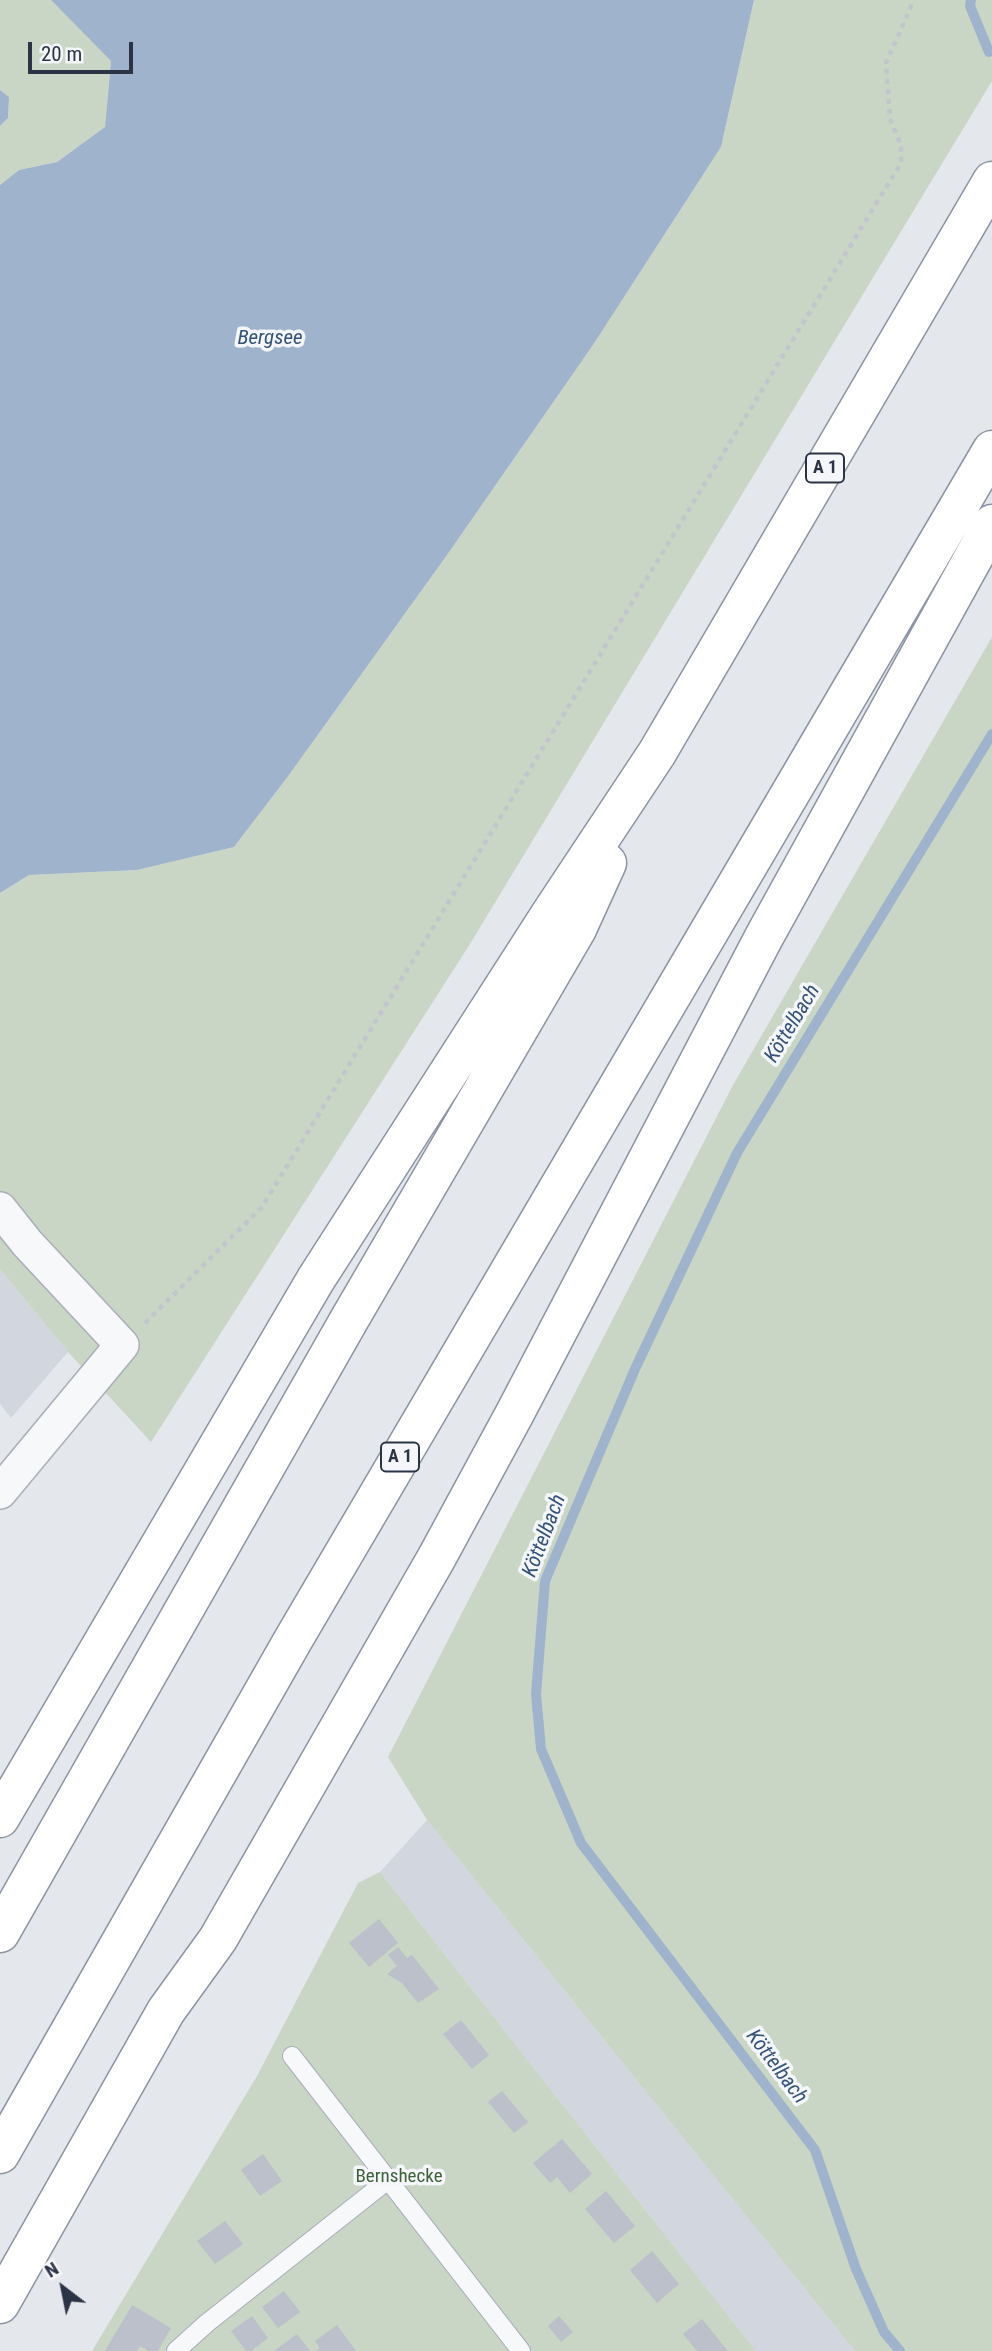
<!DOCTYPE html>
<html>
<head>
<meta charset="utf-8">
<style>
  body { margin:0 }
  #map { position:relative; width:992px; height:2351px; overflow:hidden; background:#e4e7ec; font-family:"Roboto Condensed",sans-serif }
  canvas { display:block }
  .north { position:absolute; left:28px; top:2253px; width:70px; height:70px; -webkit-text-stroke:5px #f4f6f9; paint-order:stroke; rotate:328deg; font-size:19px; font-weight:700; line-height:28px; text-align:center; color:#2b3445 }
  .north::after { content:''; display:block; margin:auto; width:24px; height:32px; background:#2b3445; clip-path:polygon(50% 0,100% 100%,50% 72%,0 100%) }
  .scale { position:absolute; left:28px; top:42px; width:105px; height:32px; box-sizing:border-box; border:4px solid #2b3445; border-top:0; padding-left:9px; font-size:21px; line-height:24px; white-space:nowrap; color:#2b3445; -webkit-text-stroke:5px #f4f6f9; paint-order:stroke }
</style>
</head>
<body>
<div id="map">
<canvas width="992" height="2351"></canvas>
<div class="north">N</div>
<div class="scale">20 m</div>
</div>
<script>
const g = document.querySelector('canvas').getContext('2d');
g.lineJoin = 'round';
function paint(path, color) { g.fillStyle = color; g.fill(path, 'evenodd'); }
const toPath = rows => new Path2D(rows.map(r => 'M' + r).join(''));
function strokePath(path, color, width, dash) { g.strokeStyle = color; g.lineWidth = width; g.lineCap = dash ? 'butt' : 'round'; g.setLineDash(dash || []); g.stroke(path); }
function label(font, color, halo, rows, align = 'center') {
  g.font = font + ' "Roboto Condensed",sans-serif'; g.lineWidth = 7; g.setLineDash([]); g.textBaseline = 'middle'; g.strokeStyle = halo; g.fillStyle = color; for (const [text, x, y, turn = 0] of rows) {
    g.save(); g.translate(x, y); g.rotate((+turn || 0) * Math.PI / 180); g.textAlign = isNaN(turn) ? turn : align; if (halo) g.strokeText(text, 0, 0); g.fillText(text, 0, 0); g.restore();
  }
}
const built = toPath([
  [0,1269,68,1352,11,1418,0,1404],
  [427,1820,855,2351,756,2351,380,1872]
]);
const green = toPath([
  [0,0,51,0,111,60,105,127,57,162,19,170,0,185,0,126,8,118,9,98,0,90],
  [754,0,992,0,992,81,470,944,151,1442,68,1352,0,1269,0,893,29,875,137,870,234,847,289,775,447,555,593,345,721,147],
  [992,637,992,2351,855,2351,427,1820,388,1757,733,1085],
  [380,1872,756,2351,92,2351,257,2076,358,1883]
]);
const water = toPath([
  [51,0,754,0,721,147,593,345,447,555,289,775,234,847,137,870,29,875,0,893,0,185,19,170,57,162,105,127,111,61],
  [0,90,9,97,8,118,0,126]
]);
const stream = toPath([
  [971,0,970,6,989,52],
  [900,2351,884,2332,856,2269,815,2150,581,1843,541,1749,536,1694,545,1581,635,1369,737,1153,992,734]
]);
const building = toPath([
  [379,1919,398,1943,369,1967,349,1943],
  [398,1947,407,1958,412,1955,439,1989,418,2003,402,1983,387,1974,397,1966,388,1955],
  [461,2020,489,2055,472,2069,443,2034],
  [502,2091,528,2122,514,2133,488,2102],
  [562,2139,592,2174,570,2193,557,2177,550,2183,533,2163],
  [263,2154,282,2181,260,2196,241,2170],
  [606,2191,635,2226,614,2243,585,2209],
  [225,2221,243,2244,215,2264,197,2241],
  [652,2251,679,2284,657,2303,630,2270],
  [284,2291,300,2312,278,2328,262,2307],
  [132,2305,171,2328,158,2351,149,2351,140,2346,137,2351,105,2351],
  [252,2316,268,2338,251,2351,246,2351,231,2331],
  [559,2316,573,2332,561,2342,548,2326],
  [702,2319,728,2351,697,2351,683,2334],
  [337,2325,356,2351,316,2351,320,2348,315,2341],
  [297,2334,310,2351,274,2351]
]);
const path = toPath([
  [145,1323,262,1207,901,163,901,145,890,119,886,63,914,0]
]);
const lane = toPath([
  [292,2056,521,2351],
  [176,2351,207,2323,388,2180]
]);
const street = toPath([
  [0,1209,27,1243,122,1345,0,1492]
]);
const highway = toPath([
  [0,1818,316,1279,551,913,657,753,992,181],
  [0,1933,349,1320,577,929,607,863],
  [0,2154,293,1640,992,450],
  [0,2304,166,2011,218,1939,437,1557,515,1413,764,937,992,524]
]);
const shields = [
  [825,468,38],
  [400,1457,38]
];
const shieldNames = [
  ["A 1",825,468],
  ["A 1",400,1457]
];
const parkNames = [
  ["Bernshecke",399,2177]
];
const waterNames = [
  ["Bergsee",270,339],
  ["Köttelbach",793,1024,-59],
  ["Köttelbach",545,1536,-69],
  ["Köttelbach",776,2067,53]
];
paint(built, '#d2d6de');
paint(green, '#c9d6c5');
paint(water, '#9fb4cc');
strokePath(stream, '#9fb4cc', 10);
paint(building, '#bbc0ca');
strokePath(lane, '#a9aeb7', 20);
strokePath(street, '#a9aeb7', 36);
strokePath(highway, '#8b94a3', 41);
strokePath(path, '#c2c5cb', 4.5, [5, 5]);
strokePath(lane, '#f7f8fa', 18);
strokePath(street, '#f7f8fa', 33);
strokePath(highway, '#fff', 38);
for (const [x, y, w] of shields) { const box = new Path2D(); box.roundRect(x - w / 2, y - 14.5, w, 29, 5); g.fillStyle = '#f4f6f9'; g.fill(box); strokePath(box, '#2b3445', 2); }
label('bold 18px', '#2b3445', null, shieldNames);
label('19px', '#3f6138', '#f4f6f9', parkNames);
label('italic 21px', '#34527a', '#f4f6f9', waterNames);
</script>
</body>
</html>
